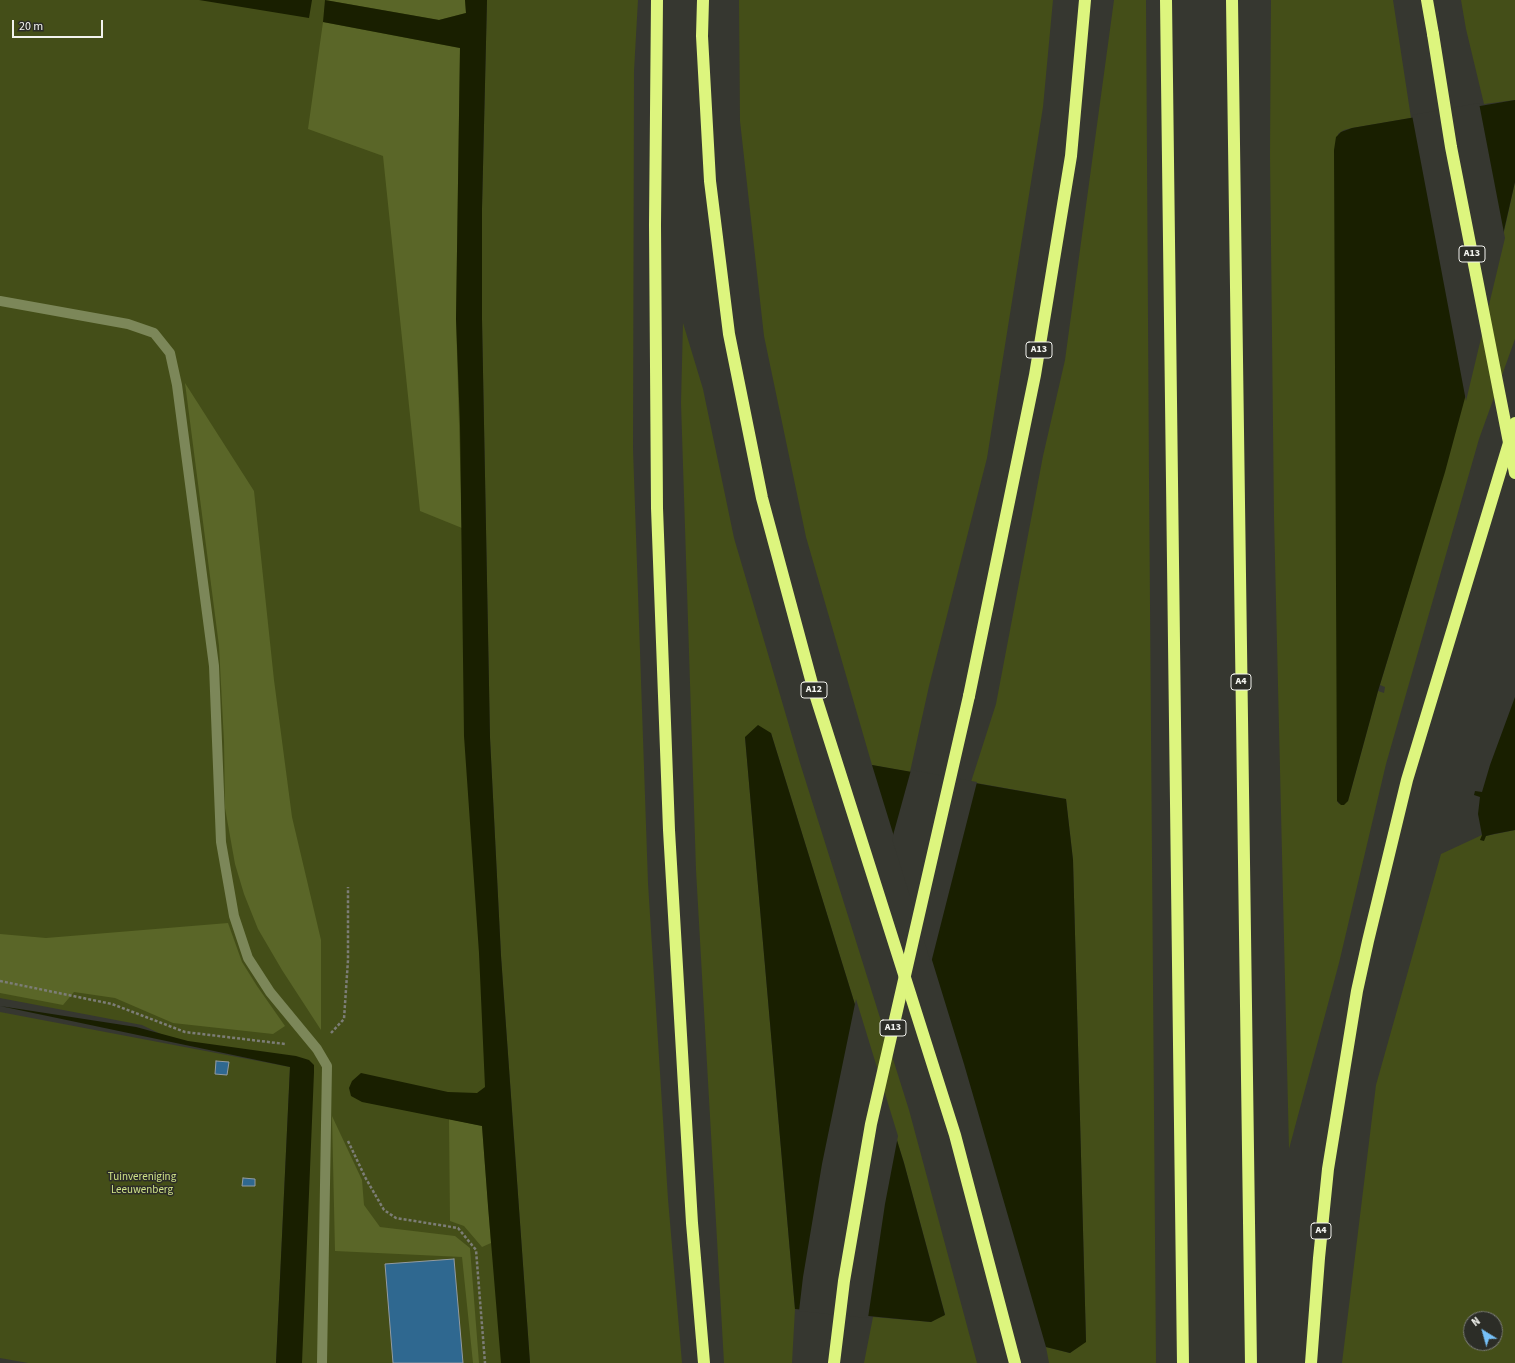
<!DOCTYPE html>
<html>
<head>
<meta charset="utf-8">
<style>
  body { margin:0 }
  #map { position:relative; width:1515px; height:1363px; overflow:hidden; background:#363730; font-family:"Source Sans 3",sans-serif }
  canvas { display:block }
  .north { position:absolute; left:1463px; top:1311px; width:40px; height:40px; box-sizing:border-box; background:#2c2d27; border:1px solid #7b7c77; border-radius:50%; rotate:323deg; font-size:11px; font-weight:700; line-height:16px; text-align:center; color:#f2f3ee }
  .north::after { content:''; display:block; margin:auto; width:14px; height:18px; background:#76c0f7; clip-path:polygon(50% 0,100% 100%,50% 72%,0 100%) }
  .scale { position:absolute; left:12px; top:20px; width:91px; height:18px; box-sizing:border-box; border:2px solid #f2f3ee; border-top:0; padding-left:5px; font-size:12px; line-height:14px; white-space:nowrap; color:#f2f3ee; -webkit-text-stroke:3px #2c2d27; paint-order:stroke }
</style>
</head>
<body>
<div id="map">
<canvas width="1515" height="1363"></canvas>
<div class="north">N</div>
<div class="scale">20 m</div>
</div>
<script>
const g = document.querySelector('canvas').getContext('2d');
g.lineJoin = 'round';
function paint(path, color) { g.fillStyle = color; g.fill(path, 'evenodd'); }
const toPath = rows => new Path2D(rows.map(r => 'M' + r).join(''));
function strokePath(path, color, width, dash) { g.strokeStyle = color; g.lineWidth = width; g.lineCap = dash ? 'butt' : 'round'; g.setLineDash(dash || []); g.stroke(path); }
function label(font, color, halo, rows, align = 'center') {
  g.font = font + ' "Source Sans 3",sans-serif'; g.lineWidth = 3; g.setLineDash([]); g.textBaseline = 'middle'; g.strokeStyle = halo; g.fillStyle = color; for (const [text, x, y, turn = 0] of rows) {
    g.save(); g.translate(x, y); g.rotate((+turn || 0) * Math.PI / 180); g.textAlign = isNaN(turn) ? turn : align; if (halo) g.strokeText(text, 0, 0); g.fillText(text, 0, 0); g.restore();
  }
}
const green = toPath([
  [0,0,476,0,473,393,519,1363,289,1363,305,1067,169,1038,142,1025,0,998],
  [487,0,638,0,634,71,633,449,648,883,668,1199,682,1363,530,1363,501,956,490,738,482,320,482,208],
  [739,0,1053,0,1043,107,987,458,929,686,910,772,872,765,806,537,764,336,740,121],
  [1114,0,1146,0,1149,478,1156,1363,1049,1363,1046,1347,1070,1353,1086,1341,1073,860,1066,799,971,782,996,704,1043,456,1065,360],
  [1271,0,1393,0,1411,118,1352,128,1344,130,1338,134,1337,801,1339,804,1348,801,1378,691,1384,693,1385,687,1380,685,1412,578,1500,250,1515,182,1515,339,1479,439,1386,764,1339,963,1289,1149,1274,517,1270,155],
  [1461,0,1515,0,1515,100,1484,104,1466,29],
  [683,323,703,389,734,538,800,763,909,1110,977,1363,864,1363,873,1317,931,1322,945,1314,904,1163,771,733,745,737,795,1309,792,1363,724,1363,696,870,681,403],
  [1515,830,1515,1363,1342,1363,1376,1085,1441,854,1482,835,1486,836],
  [1471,1319,1495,1319,1495,1343,1471,1343],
  [0,1012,290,1067,276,1363,28,1363,0,1358]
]);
const forest = toPath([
  [325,0,465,0,466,13,439,20],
  [323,22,460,48,456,319,462,528,420,511,383,156,308,129],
  [185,383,254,491,274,680,292,817,321,940,321,1030,282,970,258,929,244,894,235,864,225,808,224,742,219,646],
  [228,923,242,962,257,986,285,1026,273,1034,173,1023,115,998,74,992,63,1005,0,993,0,934,46,938],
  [332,1116,362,1180,364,1205,380,1227,455,1236,470,1248,479,1363,473,1363,462,1257,335,1251],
  [449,1119,482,1126,491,1243,482,1247,464,1226,450,1221]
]);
const water = toPath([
  [199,0,312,0,309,18],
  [325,0,439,20,466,13,465,0,487,0,482,208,482,320,490,738,501,956,530,1363,501,1363,488,1206,482,1126,362,1102,351,1096,349,1088,352,1081,361,1073,448,1092,477,1093,485,1087,479,953,464,736,460,425,456,319,460,48,323,22],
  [1515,100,1515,182,1469,383,1445,472,1378,691,1348,801,1344,805,1341,805,1337,801,1334,150,1336,137,1341,132,1352,128],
  [1515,697,1515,830,1494,834,1486,836,1484,841,1480,840,1482,835,1478,814,1480,797,1474,795,1475,791,1482,792,1490,765],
  [758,725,771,733,904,1163,945,1315,931,1322,795,1309,745,737],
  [872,765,1066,799,1073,860,1086,1342,1070,1353,1046,1347,964,1064],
  [0,1006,136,1027,188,1041,296,1056,309,1060,314,1065,314,1072,302,1363,276,1363,290,1067]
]);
const pier = toPath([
  [1479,103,1505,238,1466,401,1412,115],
  [911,770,977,782,931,963,892,839],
  [856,999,898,1136,885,1204,868,1318,799,1311,803,1277,822,1164]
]);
const building = toPath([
  [216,1061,229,1062,227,1075,215,1074,216,1061],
  [243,1178,255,1179,255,1186,242,1186,243,1178],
  [454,1259,463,1363,393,1363,385,1264,454,1259]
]);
const path = toPath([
  [0,981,112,1004,185,1032,285,1044],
  [331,1033,344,1019,348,960,348,887],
  [348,1141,365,1177,384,1210,396,1218,458,1228,476,1250,485,1363]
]);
const minor = toPath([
  [0,301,128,324,154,333,170,353,177,385,214,666,221,842,234,916,248,958,270,992,317,1049,327,1066,322,1363]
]);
const highway = toPath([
  [657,0,655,225,657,508,669,830,692,1223,704,1363],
  [703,0,702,36,710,181,729,334,762,498,814,691,955,1135,1015,1363],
  [1166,0,1183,1363],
  [1232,0,1251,1363],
  [1427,0,1433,34],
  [969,696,1035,375,1071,156,1085,0],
  [1311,1363,1319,1258,1328,1169,1357,991,1368,941,1407,780,1515,423]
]);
const highwayBridge = toPath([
  [1433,34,1451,147,1515,473],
  [834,1363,844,1281,871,1124,969,696]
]);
const shields = [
  [1472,254,26],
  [1039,350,26],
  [1241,682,20],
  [814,690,26],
  [893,1028,26],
  [1321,1231,20]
];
const shieldNames = [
  ["A13",1472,254],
  ["A13",1039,350],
  ["A4",1241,682],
  ["A12",814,690],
  ["A13",893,1028],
  ["A4",1321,1231]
];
const parkNames = [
  ["Tuinvereniging",142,1178],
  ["Leeuwenberg",142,1191]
];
paint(green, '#444e18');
paint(forest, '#5a6628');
paint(water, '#191f00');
paint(pier, '#363730');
paint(building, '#2f6890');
strokePath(building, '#939ba0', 1);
strokePath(path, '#7c7d76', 2.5, [3, 2]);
strokePath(minor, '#7c8759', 10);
strokePath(highway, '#ddf57e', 12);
strokePath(highwayBridge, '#ddf57e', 12);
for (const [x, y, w] of shields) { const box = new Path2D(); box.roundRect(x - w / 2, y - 8, w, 16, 3); g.fillStyle = '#2c2d27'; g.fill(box); strokePath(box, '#f2f3ee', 1); }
label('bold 10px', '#f2f3ee', null, shieldNames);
label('11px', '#d0e388', '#2c2d27', parkNames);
</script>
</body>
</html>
